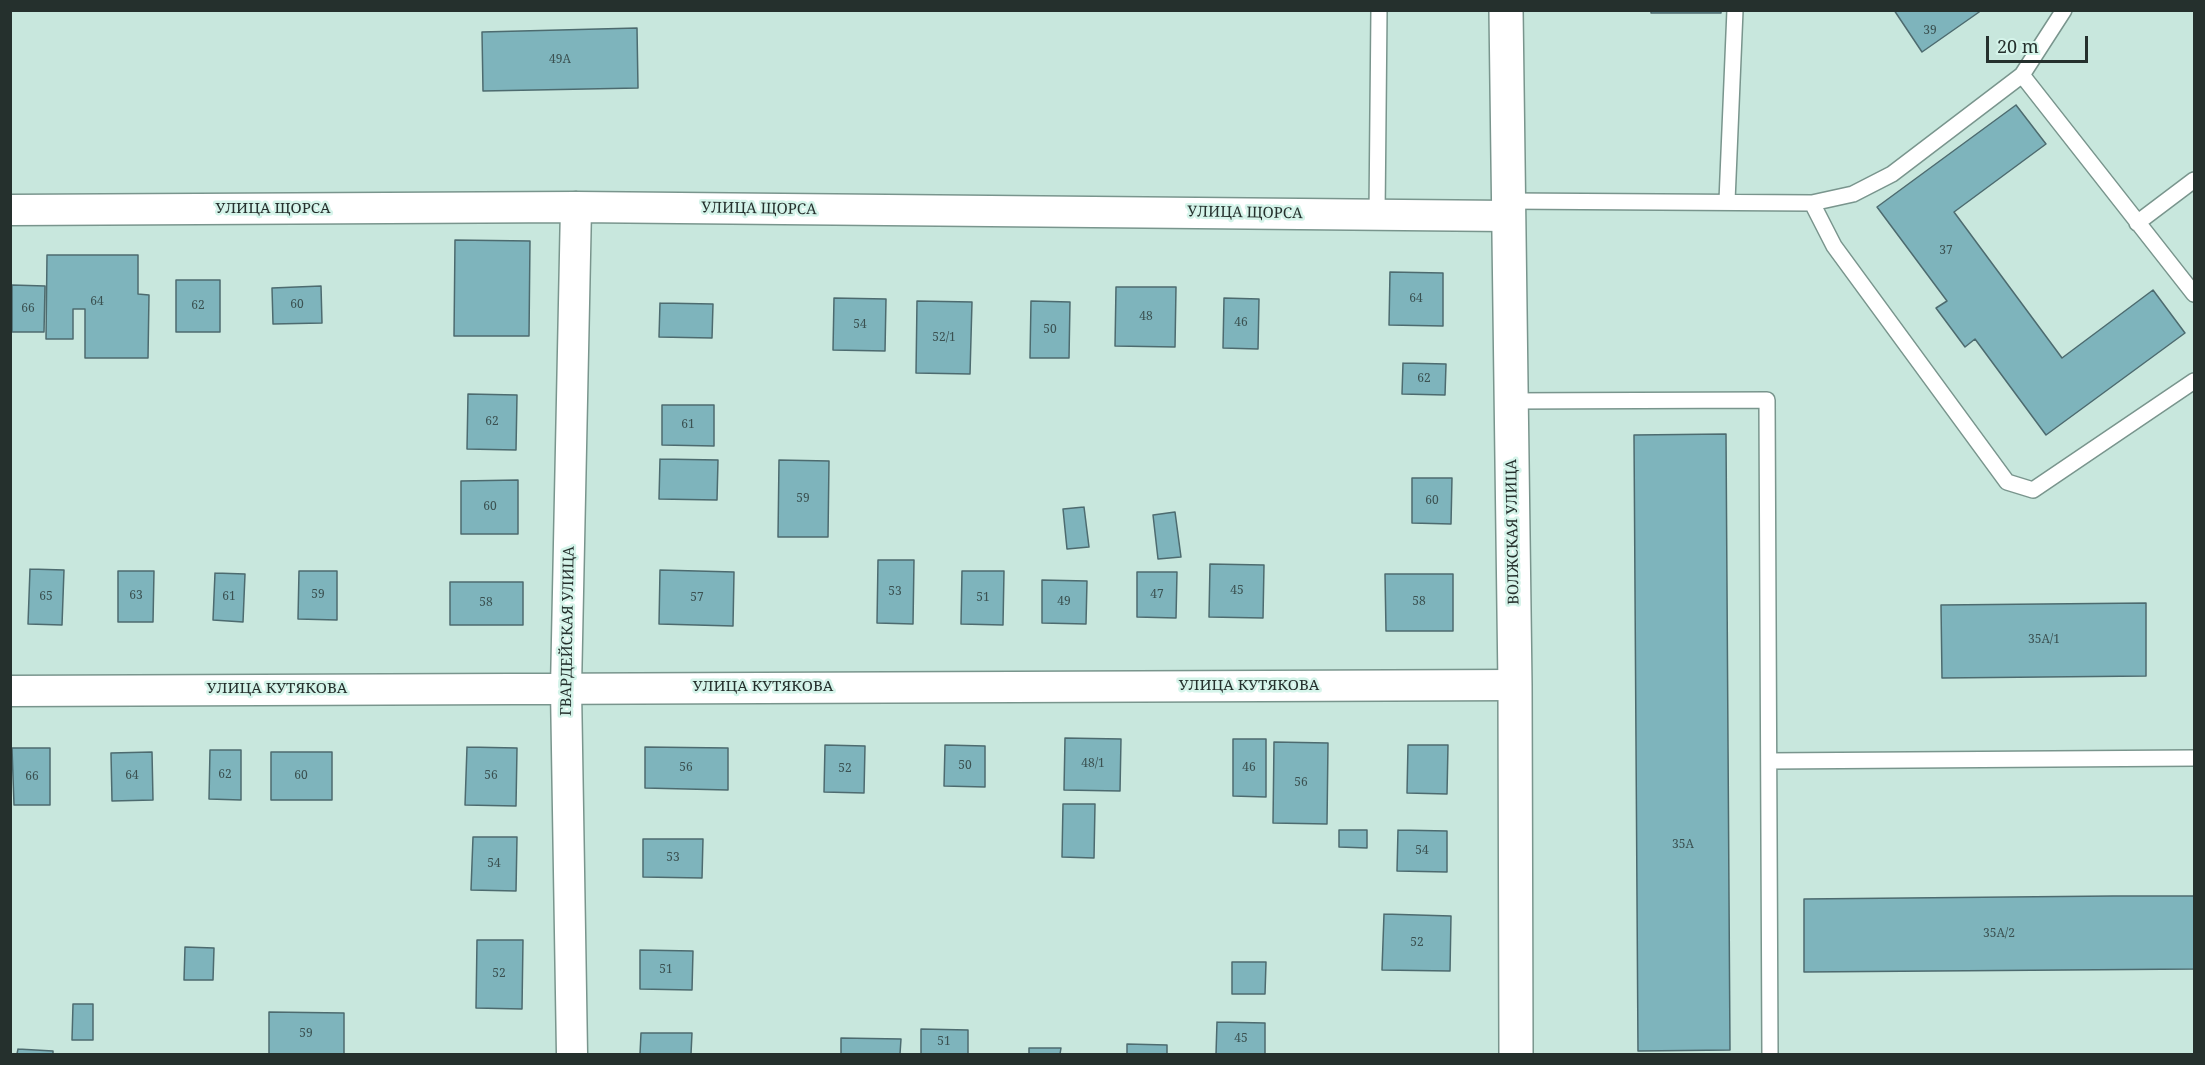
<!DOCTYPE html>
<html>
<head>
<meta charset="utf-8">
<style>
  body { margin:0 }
  #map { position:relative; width:2205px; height:1065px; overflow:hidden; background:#c8e7dd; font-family:"Noto Serif",serif }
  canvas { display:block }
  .frame { position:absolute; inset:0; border:12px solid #25302d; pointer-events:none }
  .scale { position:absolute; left:1986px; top:36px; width:102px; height:27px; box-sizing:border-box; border:3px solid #25302d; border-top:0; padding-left:8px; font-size:18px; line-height:21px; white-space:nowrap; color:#25302d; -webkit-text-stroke:4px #d5f4ea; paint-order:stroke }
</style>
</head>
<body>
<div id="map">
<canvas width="2205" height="1065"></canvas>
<div class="frame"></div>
<div class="scale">20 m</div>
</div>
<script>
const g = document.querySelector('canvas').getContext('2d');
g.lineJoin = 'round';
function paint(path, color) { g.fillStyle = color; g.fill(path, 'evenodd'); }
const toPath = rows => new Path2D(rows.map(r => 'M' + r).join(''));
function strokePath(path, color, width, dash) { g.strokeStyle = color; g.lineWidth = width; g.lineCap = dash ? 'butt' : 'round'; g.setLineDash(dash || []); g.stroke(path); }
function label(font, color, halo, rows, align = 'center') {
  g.font = font + ' "Noto Serif",serif'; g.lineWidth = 5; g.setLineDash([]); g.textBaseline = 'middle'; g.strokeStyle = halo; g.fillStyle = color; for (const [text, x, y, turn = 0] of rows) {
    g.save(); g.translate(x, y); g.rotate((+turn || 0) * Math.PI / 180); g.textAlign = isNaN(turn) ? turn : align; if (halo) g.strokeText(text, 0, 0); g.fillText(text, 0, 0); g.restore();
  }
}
const building = toPath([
  [1651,10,1721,10,1721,13,1651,13,1651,10],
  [1894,10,1982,10,1922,52,1894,10],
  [637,28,638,88,483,91,482,32,637,28],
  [2016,105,2046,144,1954,212,2062,358,2153,290,2185,333,2046,435,1975,339,1965,347,1936,308,1947,301,1877,207,2016,105],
  [455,240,530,241,529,336,454,336,455,240],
  [47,255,138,255,138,294,149,295,148,358,85,358,85,309,73,309,73,339,46,339,47,255],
  [1390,272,1443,273,1443,326,1389,325,1390,272],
  [176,280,220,280,220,332,176,332,176,280],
  [12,285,45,286,44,332,12,332,12,285],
  [321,286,322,323,273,324,272,288,321,286],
  [1116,287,1176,287,1175,347,1115,346,1116,287],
  [834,298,886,299,885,351,833,350,834,298],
  [1224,298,1259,299,1258,349,1223,348,1224,298],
  [917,301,972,302,970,374,916,373,917,301],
  [1031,301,1070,302,1069,358,1030,358,1031,301],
  [660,303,713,304,712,338,659,337,660,303],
  [1403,363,1446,364,1445,395,1402,394,1403,363],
  [468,394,517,395,516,450,467,449,468,394],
  [662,405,714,405,714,446,662,445,662,405],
  [1726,434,1730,1050,1638,1051,1634,435,1726,434],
  [660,459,718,460,717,500,659,499,660,459],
  [779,460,829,461,828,537,778,537,779,460],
  [1412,478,1452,478,1451,524,1412,523,1412,478],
  [518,480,518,534,461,534,461,481,518,480],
  [1084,507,1089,547,1067,549,1063,509,1084,507],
  [1175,512,1181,557,1158,559,1153,515,1175,512],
  [878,560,914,560,913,624,877,623,878,560],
  [1210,564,1264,565,1263,618,1209,617,1210,564],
  [30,569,64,570,62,625,28,624,30,569],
  [660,570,734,572,733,626,659,624,660,570],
  [118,571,154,571,153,622,118,622,118,571],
  [299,571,337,571,337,620,298,619,299,571],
  [962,571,1004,571,1003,625,961,624,962,571],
  [1137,572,1177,572,1176,618,1137,617,1137,572],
  [215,573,245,574,243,622,213,620,215,573],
  [1385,574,1453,574,1453,631,1386,631,1385,574],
  [1042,580,1087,581,1086,624,1042,623,1042,580],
  [450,582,523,582,523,625,450,625,450,582],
  [2146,603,2146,676,1942,678,1941,605,2146,603],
  [1065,738,1121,739,1120,791,1064,790,1065,738],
  [1233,739,1266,739,1266,797,1233,796,1233,739],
  [1274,742,1328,743,1327,824,1273,823,1274,742],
  [825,745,865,746,864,793,824,792,825,745],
  [945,745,985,746,985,787,944,786,945,745],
  [1408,745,1448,745,1447,794,1407,793,1408,745],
  [467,747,517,748,516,806,465,805,467,747],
  [645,747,728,748,728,790,645,788,645,747],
  [12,748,50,748,50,805,14,805,12,748],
  [210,750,241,750,241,800,209,799,210,750],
  [152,752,153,800,112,801,111,753,152,752],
  [271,752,332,752,332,800,271,800,271,752],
  [1063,804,1095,804,1094,858,1062,857,1063,804],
  [1339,830,1367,830,1367,848,1339,847,1339,830],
  [1398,830,1447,831,1447,872,1397,871,1398,830],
  [473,837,517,837,516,891,471,890,473,837],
  [643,839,703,839,702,878,643,877,643,839],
  [2113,896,2194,896,2194,969,1804,972,1804,899,2113,896],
  [1384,914,1451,916,1450,971,1382,970,1384,914],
  [477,940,523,940,522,1009,476,1008,477,940],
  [185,947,214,948,213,980,184,980,185,947],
  [640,950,693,951,692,990,640,989,640,950],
  [1232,962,1266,962,1265,994,1232,994,1232,962],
  [73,1004,93,1004,93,1040,72,1040,73,1004],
  [269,1012,344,1013,344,1054,269,1054,269,1012],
  [1217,1022,1265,1023,1265,1054,1216,1054,1217,1022],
  [921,1029,968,1030,968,1054,921,1054,921,1029],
  [641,1033,692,1033,691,1054,640,1054,641,1033],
  [841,1038,901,1039,900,1054,841,1054,841,1038],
  [1127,1044,1167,1045,1167,1054,1127,1054,1127,1044],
  [1029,1048,1061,1048,1060,1054,1029,1054,1029,1048],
  [18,1049,53,1051,53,1054,17,1054,18,1049]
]);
const service = toPath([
  [2022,75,2194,294],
  [1507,201,1812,203,1853,194,1892,174,2022,75,2064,10],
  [1727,201,1735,10],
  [1812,203,1834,246,2007,482,2033,490,2194,381],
  [1377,215,1379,10],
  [2137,223,2194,180],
  [1510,401,1767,400,1770,1054],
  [1769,761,2194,758]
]);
const minor = toPath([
  [10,210,576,207,1507,216],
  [10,691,1515,685],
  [572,1054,566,688,576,207]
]);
const tertiary = toPath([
  [1506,10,1515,685,1516,1054]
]);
const numberNames = [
  ["39",1930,31],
  ["49А",560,60],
  ["37",1946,251],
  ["64",1416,299],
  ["64",97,302],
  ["60",297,305],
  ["62",198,306],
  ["66",28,309],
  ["48",1146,317],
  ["46",1241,323],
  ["54",860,325],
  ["50",1050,330],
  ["52/1",944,338],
  ["62",1424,379],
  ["62",492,422],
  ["61",688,425],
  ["59",803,499],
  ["60",1432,501],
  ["60",490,507],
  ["45",1237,591],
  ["53",895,592],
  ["59",318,595],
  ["47",1157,595],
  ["63",136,596],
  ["65",46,597],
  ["61",229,597],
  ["57",697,598],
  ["51",983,598],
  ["49",1064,602],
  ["58",1419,602],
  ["58",486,603],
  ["35А/1",2044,640],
  ["48/1",1093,764],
  ["50",965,766],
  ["56",686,768],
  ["46",1249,768],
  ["52",845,769],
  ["62",225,775],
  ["64",132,776],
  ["60",301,776],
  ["56",491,776],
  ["66",32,777],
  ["56",1301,783],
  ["35А",1683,845],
  ["54",1422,851],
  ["53",673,858],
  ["54",494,864],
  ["35А/2",1999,934],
  ["52",1417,943],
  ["51",666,970],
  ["52",499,974],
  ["59",306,1034],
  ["45",1241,1039],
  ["51",944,1042]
];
const streetNames = [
  ["УЛИЦА ЩОРСА",273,209],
  ["УЛИЦА ЩОРСА",759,209,1],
  ["УЛИЦА ЩОРСА",1245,213,1],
  ["ВОЛЖСКАЯ УЛИЦА",1513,532,-91],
  ["ГВАРДЕЙСКАЯ УЛИЦА",568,631,-89],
  ["УЛИЦА КУТЯКОВА",1249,686],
  ["УЛИЦА КУТЯКОВА",763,687],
  ["УЛИЦА КУТЯКОВА",277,689]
];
paint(building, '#7eb4bc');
strokePath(building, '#4d6b6f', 1.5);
strokePath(service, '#79958d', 18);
strokePath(minor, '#79958d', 33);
strokePath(tertiary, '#79958d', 36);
strokePath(service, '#fff', 15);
strokePath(minor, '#fff', 30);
strokePath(tertiary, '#fff', 33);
label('12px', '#3b5151', null, numberNames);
label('15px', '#25302d', '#d5f4ea', streetNames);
</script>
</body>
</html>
